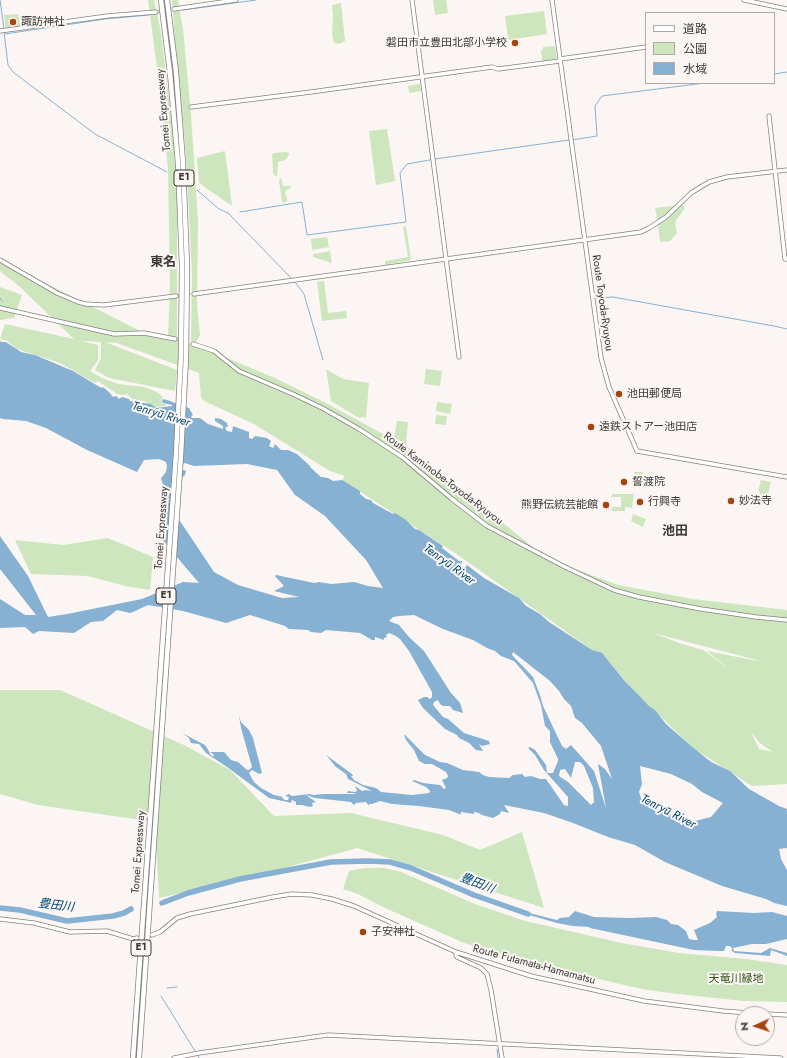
<!DOCTYPE html>
<html>
<head>
<meta charset="utf-8">
<style>
  body { margin:0 }
  #map { position:relative; width:787px; height:1058px; overflow:hidden; background:#fbf6f3; font-family:Jost,"Noto Sans JP",sans-serif }
  canvas { display:block }
  .legend { position:absolute; left:645px; top:12px; width:130px; height:72px; box-sizing:border-box; background:#fbf6f3; border:1px solid #afaba9; margin:0; padding:5px 7px; list-style:none; font-size:12px; color:#3c3b39 }
  .legend li { display:flex; align-items:center; gap:8px; height:20px }
  .legend b { width:20px; border:1px solid #afaba9 }
  .north { position:absolute; left:735px; top:1006px; width:40px; height:40px; box-sizing:border-box; background:#fbf6f3; border:1px solid #afaba9; border-radius:50%; rotate:267deg; font-size:11px; font-weight:700; line-height:16px; text-align:center; color:#3c3b39 }
  .north::after { content:''; display:block; margin:auto; width:14px; height:18px; background:#a7430e; clip-path:polygon(50% 0,100% 100%,50% 72%,0 100%) }
</style>
</head>
<body>
<div id="map">
<canvas width="787" height="1058"></canvas>
<ul class="legend">
<li><b style="height:5px;background:#fff"></b>道路</li>
<li><b style="height:11px;background:#cde6be"></b>公園</li>
<li><b style="height:11px;background:#86b1d3"></b>水域</li>
</ul>
<div class="north">N</div>
</div>
<script>
const g = document.querySelector('canvas').getContext('2d');
g.lineJoin = 'round';
function paint(path, color) { g.fillStyle = color; g.fill(path, 'evenodd'); }
const toPath = rows => new Path2D(rows.map(r => 'M' + r).join(''));
function strokePath(path, color, width, dash) { g.strokeStyle = color; g.lineWidth = width; g.lineCap = dash ? 'butt' : 'round'; g.setLineDash(dash || []); g.stroke(path); }
function label(font, color, halo, rows, align = 'center') {
  g.font = font + ' Jost,"Noto Sans JP",sans-serif'; g.lineWidth = 4; g.setLineDash([]); g.textBaseline = 'middle'; g.strokeStyle = halo; g.fillStyle = color; for (const [text, x, y, turn = 0] of rows) {
    g.save(); g.translate(x, y); g.rotate((+turn || 0) * Math.PI / 180); g.textAlign = isNaN(turn) ? turn : align; if (halo) g.strokeText(text, 0, 0); g.fillText(text, 0, 0); g.restore();
  }
}
const green = toPath([
  [148,0,154,0,161,32,173,134,177,197,177,340,168,337,170,287,168,168,161,99],
  [172,0,178,0,183,29,191,115,198,221,197,306,200,335,196,343,191,341,192,275,190,231,186,155,181,104,178,84],
  [433,0,446,0,448,13,435,15],
  [341,3,345,41,339,44,334,43,332,35,333,15,332,5],
  [544,11,547,34,508,40,505,16],
  [18,14,21,29,6,31,4,15],
  [555,46,557,59,542,61,541,50,543,50,543,47],
  [420,84,421,91,409,93,408,86],
  [387,129,395,181,376,185,369,131],
  [225,151,232,206,199,183,197,158],
  [286,152,289,153,289,155,285,160,278,162,277,176,275,176,273,172,272,155,274,153],
  [281,177,283,186,291,186,291,188,285,191,285,194,287,197,287,201,284,203,282,201,279,181],
  [682,203,685,208,675,222,677,233,670,241,660,242,658,223,655,208,680,205],
  [406,226,411,260,385,265,385,261,408,257,403,227],
  [327,237,329,247,312,250,311,239],
  [330,251,332,263,313,257,313,254],
  [0,260,144,333,198,346,275,378,326,403,409,448,548,559,618,585,693,599,787,610,787,784,752,786,693,748,638,695,604,656,592,650,458,555,342,480,345,476,330,471,254,424,204,401,201,397,199,373,117,343,105,342,177,370,175,391,109,378,95,370,101,358,101,342,81,341,98,345,98,360,90,371,102,378,118,384,144,387,157,392,163,397,161,401,167,406,154,407,144,401,132,399,127,394,123,395,117,394,98,381,95,383,60,363,17,349,6,340,0,339,5,324,74,339,20,287,0,271],
  [653,633,757,660,758,661,707,651,730,670,703,650,682,644],
  [751,732,761,744,773,752,759,749],
  [324,281,328,313,346,311,347,318,322,321,317,282],
  [0,287,22,295,14,318,0,320],
  [326,369,343,379,369,383,366,418,363,417,359,418,331,401],
  [426,369,442,371,440,386,424,384],
  [437,402,452,404,450,414,436,411],
  [436,415,447,416,446,425,435,424],
  [397,421,408,422,406,445,394,438],
  [634,472,643,472,643,482,634,481],
  [761,480,771,482,766,503,758,501,760,492,758,491],
  [612,494,634,494,632,508,625,507,625,511,612,511,612,507,621,507,621,497,611,497],
  [633,514,646,519,643,527,631,521],
  [108,538,153,557,150,590,125,586,88,576,31,574,15,540,63,545],
  [0,690,60,690,184,745,230,770,274,816,351,813,443,835,480,850,522,832,544,908,357,848,251,877,159,898,155,822,38,805,0,794],
  [365,868,385,868,401,872,475,904,525,921,552,927,622,943,679,953,746,959,787,965,787,1002,743,1001,669,993,642,989,533,964,464,943,385,908,358,894,343,889,349,871]
]);
const water = toPath([
  [0,341,2,342,6,342,21,352,35,355,73,371,98,386,102,388,103,387,109,392,113,397,116,396,119,399,122,397,129,399,130,401,151,404,156,408,172,406,172,405,163,403,162,401,163,399,167,400,189,408,193,415,191,416,192,418,200,418,208,424,223,429,223,426,215,421,215,418,221,419,227,423,228,426,225,428,227,431,232,432,233,426,249,432,249,438,252,439,255,436,267,438,271,441,269,446,273,448,275,444,281,450,288,450,297,454,310,466,310,467,321,477,328,478,333,481,342,480,360,491,360,494,366,499,371,500,373,503,393,514,395,513,406,520,415,529,419,530,443,546,442,548,459,561,462,561,460,567,464,569,467,565,484,578,519,598,526,606,540,614,549,622,592,650,602,653,624,680,649,706,655,710,666,724,690,745,711,762,730,771,749,789,779,806,787,809,787,848,779,849,781,859,787,870,787,906,774,903,766,899,722,886,665,862,635,845,608,837,573,823,544,813,504,805,509,813,501,811,500,814,493,818,482,815,479,813,474,812,474,814,461,812,461,814,459,814,449,810,419,806,392,804,380,801,372,804,369,804,369,806,366,802,356,803,354,805,351,802,315,798,306,795,316,802,312,803,313,806,310,807,302,805,296,805,296,802,292,800,291,802,292,803,269,798,227,767,206,753,199,744,191,743,189,738,182,733,205,745,210,753,209,753,212,756,214,756,213,754,210,752,224,752,231,760,238,762,247,770,249,770,252,767,241,728,239,716,241,722,249,730,253,738,262,773,259,774,252,770,249,773,254,782,261,788,274,795,283,797,282,798,285,800,288,800,289,797,285,796,289,794,292,796,310,794,313,795,323,794,354,794,356,793,347,793,348,791,355,792,357,791,355,786,362,791,366,790,372,791,348,779,346,774,336,767,326,755,352,774,353,776,351,776,354,780,363,785,376,788,381,792,412,795,429,793,430,791,426,787,412,781,414,780,423,783,440,785,444,789,446,788,442,780,447,778,448,776,446,772,432,764,425,764,419,761,414,750,406,740,404,735,405,735,425,755,440,762,447,763,463,770,479,772,483,775,489,777,509,778,513,775,522,774,525,777,531,776,540,779,546,779,564,805,568,806,568,797,544,770,535,755,528,748,530,747,535,750,546,765,547,773,553,773,558,761,558,759,550,742,550,731,545,726,541,705,533,683,514,661,501,656,495,651,487,648,473,640,443,629,414,615,399,616,393,617,389,621,399,625,409,637,424,651,451,693,460,703,463,713,453,710,450,706,443,706,440,704,438,700,434,702,433,705,443,717,448,719,464,733,489,741,490,744,482,746,479,744,483,751,476,750,469,743,459,738,457,735,445,729,423,708,418,700,424,697,427,697,430,699,432,697,432,692,409,651,400,639,394,635,389,633,386,635,387,637,384,638,384,640,375,637,375,640,372,640,360,633,326,630,321,633,311,632,308,630,289,629,285,626,250,615,226,623,183,611,148,605,133,612,130,613,117,610,103,621,91,622,74,633,39,631,33,634,25,627,0,628,0,599,25,615,36,615,0,569,0,536,28,576,48,617,67,614,142,599,183,582,199,583,159,536,160,515,164,501,164,489,161,478,166,472,167,466,166,462,159,459,144,460,137,472,87,450,46,428,26,421,3,419,0,418],
  [185,463,194,466,247,464,277,470,295,495,325,516,366,560,383,588,368,586,354,582,331,584,319,582,314,583,276,575,275,576,284,586,274,591,299,597,282,598,238,585,214,572,174,512,176,483,185,475,186,471,181,469,182,464],
  [513,652,550,681,559,691,564,699,571,706,575,718,582,723,601,746,612,779,605,769,598,764,606,808,594,771,571,745,566,749,562,746,543,706,540,695,533,677,512,655],
  [575,762,580,762,584,766,593,788,594,802,591,805,568,782,559,776,560,770,565,769,571,778],
  [640,766,671,774,692,784,702,792,723,803,711,817,695,821,660,812,642,801,639,792,642,784],
  [521,911,557,920,560,918,569,917,575,911,594,917,630,918,656,917,667,920,671,924,678,925,686,931,689,939,694,940,698,940,694,930,710,923,717,917,716,914,717,911,754,913,772,912,787,916,787,939,766,944,752,944,733,948,734,951,761,953,770,948,787,953,787,956,771,950,770,956,735,953,732,951,732,948,730,946,726,946,724,951,720,951,694,950,590,928,589,927,573,926,557,923,522,913]
]);
const stream = toPath([
  [0,0,4,29],
  [183,10,256,0],
  [4,32,8,65,13,72,95,134,167,172],
  [5,34,105,19,149,15],
  [774,74,787,72],
  [572,140,597,136,595,106,602,96,705,83],
  [197,190,219,209,228,213,292,279],
  [240,212,302,202,307,235,406,222,400,173,407,164,435,159,569,140],
  [295,282,304,294,323,360],
  [0,298,2,301],
  [595,298,613,297,774,326,787,329],
  [167,988,177,987],
  [161,996,195,1051],
  [497,1049,498,1058],
  [197,1054,199,1058]
]);
const river = toPath([
  [162,903,188,893,240,879,331,862,368,861,390,862,411,868,474,895,528,914],
  [0,908,20,910,67,921,113,916,124,913,131,909]
]);
const secondaryTunnel = toPath([
  [156,12,174,9],
  [176,296,194,294],
  [175,339,193,344]
]);
const secondary = toPath([
  [412,0,459,357],
  [552,0,601,358,609,387,637,451,787,477],
  [744,0,787,9],
  [174,9,236,0],
  [0,31,107,16,156,12],
  [560,59,646,47],
  [191,107,311,92,492,67,498,69,560,61],
  [769,116,785,259,787,259],
  [0,260,57,293,78,302,86,304,104,305,176,296],
  [194,294,641,232,649,228,666,217,691,193,709,182,727,177,787,170],
  [0,308,114,334,144,333,175,339],
  [193,344,214,351,239,371,295,395,324,409,359,429,402,457,452,499,487,526,565,567,614,590,639,597,701,609,756,617,787,620],
  [0,919,34,923,70,932,107,931,133,939,137,938],
  [152,935,160,932,177,918,190,914,273,897,292,894,312,895,332,899,354,906,456,952,531,976,644,1001,723,1011,762,1014],
  [456,952,456,955,457,957,481,968,487,974,491,990,502,1058],
  [767,1014,787,1015],
  [174,1058,199,1053,328,1035,781,1058]
]);
const highway = toPath([
  [133,1058,176,454,181,355,182,266,178,163,170,73,161,0],
  [139,1058,181,455,186,357,187,265,183,163,176,72,167,0]
]);
const markers = [
  [13,22,4,"#a7430e"],
  [515,43,4,"#a7430e"],
  [619,394,4,"#a7430e"],
  [591,427,4,"#a7430e"],
  [624,482,4,"#a7430e"],
  [731,501,4,"#a7430e"],
  [640,502,4,"#a7430e"],
  [606,505,4,"#a7430e"],
  [363,932,4,"#a7430e"]
];
const shields = [
  [184,178,20],
  [166,596,20],
  [141,948,20]
];
const shieldNames = [
  ["E1",184,178],
  ["E1",166,596],
  ["E1",141,948]
];
const poiNames = [
  ["諏訪神社",21,22],
  ["磐田市立豊田北部小学校",507,43,"right"],
  ["池田郵便局",627,394],
  ["遠鉄ストアー池田店",599,427],
  ["誓渡院",632,482],
  ["妙法寺",739,501],
  ["行興寺",648,502],
  ["熊野伝統芸能館",598,505,"right"],
  ["子安神社",371,932]
];
const streetNames = [
  ["Tomei Expressway",164,110,-95],
  ["Route Toyoda-Ryuyou",602,303,82],
  ["Route Kaminobe-Toyoda-Ryuyou",443,479,37],
  ["Tomei Expressway",162,528,-86],
  ["Tomei Expressway",139,852,-86],
  ["Route Futamata-Hamamatsu",534,965,15]
];
const parkNames = [
  ["天竜川緑地",736,979]
];
const waterNames = [
  ["Tenryū River",161,415,17],
  ["Tenryū River",449,565,36],
  ["Tenryū River",668,812,27],
  ["豊田川",477,884,21],
  ["豊田川",56,906,7]
];
const quarterNames = [
  ["東名",163,263],
  ["池田",675,532]
];
paint(green, '#cde6be');
paint(water, '#86b1d3');
strokePath(stream, '#86b1d3', 1);
strokePath(river, '#86b1d3', 5.5);
strokePath(secondaryTunnel, '#d5d1ce', 3.5, [3.5, 2]);
strokePath(secondary, '#86827f', 5);
strokePath(highway, '#86827f', 6);
strokePath(secondary, '#fff', 3.5);
strokePath(highway, '#fff', 4.5);
for (const [x, y, r, color] of markers) { const dot = new Path2D(); dot.arc(x, y, r, 0, 2 * Math.PI); g.fillStyle = color; g.fill(dot); strokePath(dot, '#fbf6f3', 1.5); }
for (const [x, y, w] of shields) { const box = new Path2D(); box.roundRect(x - w / 2, y - 8, w, 16, 3); g.fillStyle = '#fbf6f3'; g.fill(box); strokePath(box, '#3c3b39', 1); }
label('bold 10px', '#3c3b39', null, shieldNames);
label('11px', '#3c3b39', '#fbf6f3', poiNames, 'left');
label('11px', '#3c3b39', '#fbf6f3', streetNames);
label('11px', '#305113', '#fbf6f3', parkNames);
label('italic 12px', '#004b77', '#fbf6f3', waterNames);
label('bold 13px', '#3c3b39', '#fbf6f3', quarterNames);
</script>
</body>
</html>
